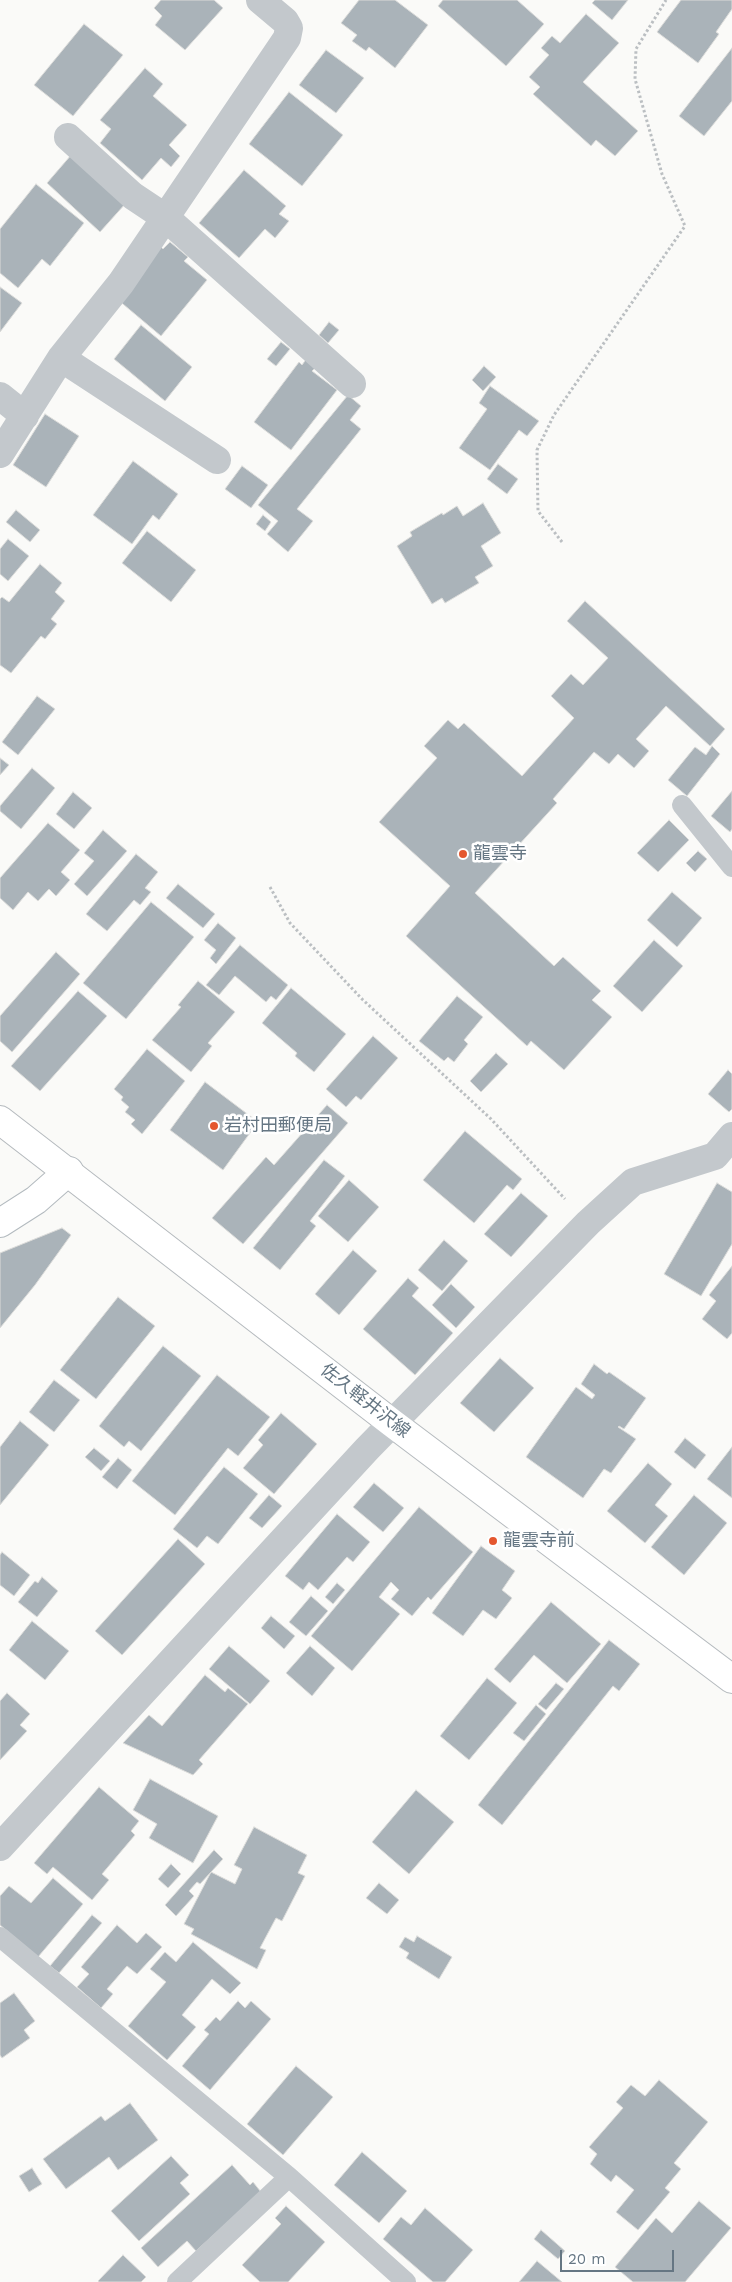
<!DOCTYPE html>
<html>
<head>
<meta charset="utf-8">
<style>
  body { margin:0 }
  #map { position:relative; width:732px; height:2282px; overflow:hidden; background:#fafaf8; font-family:"Work Sans",sans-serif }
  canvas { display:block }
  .scale { position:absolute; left:560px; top:2250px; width:114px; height:22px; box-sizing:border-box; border:2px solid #657683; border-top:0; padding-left:6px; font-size:15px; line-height:18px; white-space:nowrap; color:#657683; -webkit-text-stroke:4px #fff; paint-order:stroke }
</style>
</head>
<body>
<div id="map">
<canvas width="732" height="2282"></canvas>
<div class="scale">20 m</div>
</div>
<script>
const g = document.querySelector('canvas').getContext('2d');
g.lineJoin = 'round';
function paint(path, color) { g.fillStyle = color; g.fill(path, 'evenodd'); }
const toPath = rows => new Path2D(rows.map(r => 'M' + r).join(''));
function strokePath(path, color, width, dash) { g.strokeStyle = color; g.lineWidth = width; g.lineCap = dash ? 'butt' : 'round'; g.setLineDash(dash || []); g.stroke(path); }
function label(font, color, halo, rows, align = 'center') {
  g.font = font + ' "Work Sans","Noto Sans JP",sans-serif'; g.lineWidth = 5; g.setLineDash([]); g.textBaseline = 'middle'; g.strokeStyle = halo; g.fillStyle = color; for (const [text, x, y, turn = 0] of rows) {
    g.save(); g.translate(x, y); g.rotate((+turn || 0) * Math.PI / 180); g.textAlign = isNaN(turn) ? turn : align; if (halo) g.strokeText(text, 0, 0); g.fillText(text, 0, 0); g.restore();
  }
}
const building = toPath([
  [161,0,214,0,223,8,185,50,155,25,162,16,154,8,161,0],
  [359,0,395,0,428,25,395,68,369,47,366,51,352,41,357,35,341,23,359,0],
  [443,0,517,0,544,24,506,66,438,6,443,0],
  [595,0,628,0,612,20,592,3,595,0],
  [681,0,732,0,732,9,716,32,719,34,698,63,657,32,681,0],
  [586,14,619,43,583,82,638,131,615,156,596,140,591,146,533,94,540,87,529,77,549,55,541,48,552,36,560,43,586,14],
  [84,24,123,55,73,116,34,85,84,24],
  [732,48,732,101,704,136,679,116,732,48],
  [326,50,364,78,336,113,299,85,326,50],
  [145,68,163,84,153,96,187,125,169,145,180,156,171,167,161,158,142,180,100,143,111,129,100,120,145,68],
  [289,92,343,135,302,186,249,144,289,92],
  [72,154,126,203,100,232,47,183,72,154],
  [244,170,286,206,279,214,289,221,275,238,265,229,239,258,199,223,244,170],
  [36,184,84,223,50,266,42,259,18,288,0,273,0,229,36,184],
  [170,242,188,257,184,261,207,280,161,336,117,299,161,247,163,249,170,242],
  [0,287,22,303,0,332,0,287],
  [329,322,339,330,328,343,319,335,329,322],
  [141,325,192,367,165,401,114,359,141,325],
  [281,342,290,349,276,366,267,359,281,342],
  [307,358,317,366,312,371,337,390,291,450,254,422,299,362,302,365,307,358],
  [484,366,496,377,483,391,472,380,484,366],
  [490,386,539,421,527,436,519,430,490,470,459,448,487,409,479,403,490,386],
  [348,395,361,406,350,420,361,429,297,509,313,521,288,552,267,534,278,521,258,505,348,395],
  [45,414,79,436,46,487,13,465,45,414],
  [133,461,178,494,159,520,153,515,132,544,93,515,133,461],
  [498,464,518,479,507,494,487,479,498,464],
  [242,466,268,485,251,508,225,489,242,466],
  [483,503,501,533,481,546,493,566,475,577,479,583,445,603,442,598,432,604,397,546,412,536,410,532,442,513,443,515,457,506,463,516,483,503],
  [16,510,40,530,30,542,6,522,16,510],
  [263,515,271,522,265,531,256,524,263,515],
  [147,531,196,570,171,602,122,563,147,531],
  [8,539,29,556,8,581,0,574,0,549,8,539],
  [40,564,62,583,55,592,65,601,51,619,57,624,45,639,41,636,11,673,0,665,0,599,2,597,9,602,40,564],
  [585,601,725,729,710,746,666,706,636,739,649,751,634,768,618,754,609,764,594,752,553,799,557,803,475,893,554,966,563,957,601,991,592,1000,612,1017,564,1070,531,1041,527,1046,406,936,450,886,379,822,437,758,424,746,448,720,458,729,464,723,522,776,574,718,551,696,571,674,583,685,608,658,567,621,585,601],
  [37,696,55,709,18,755,2,742,37,696],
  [712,746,720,754,687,796,668,780,695,747,706,755,712,746],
  [0,758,9,765,0,775,0,758],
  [32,768,55,788,21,829,0,811,0,806,32,768],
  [732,791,732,829,730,832,711,816,732,791],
  [73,792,92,808,74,829,56,814,73,792],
  [669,820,689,840,658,872,637,853,669,820],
  [48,823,80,850,61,872,70,880,56,896,49,889,38,901,28,892,13,910,0,898,0,878,48,823],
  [103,830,127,851,87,896,74,884,94,861,84,853,103,830],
  [698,851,707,859,695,872,686,863,698,851],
  [136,854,158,872,145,888,151,892,140,905,134,900,107,931,86,914,136,854],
  [178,884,215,914,203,928,166,898,178,884],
  [672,892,702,918,677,947,647,920,672,892],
  [151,902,194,937,126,1019,83,983,151,902],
  [218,923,236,938,216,964,210,958,216,950,204,940,218,923],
  [654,940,683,966,642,1012,613,986,654,940],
  [240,945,288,985,276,1000,271,996,266,1002,235,976,219,995,206,985,240,945],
  [56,952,80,974,12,1052,0,1041,0,1016,56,952],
  [198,981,235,1012,208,1043,212,1046,191,1072,152,1040,181,1007,178,1005,198,981],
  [291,988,346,1034,314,1072,295,1056,297,1053,262,1023,291,988],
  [78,991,107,1016,40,1091,11,1066,78,991],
  [457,996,483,1017,464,1040,468,1044,454,1062,448,1057,444,1061,419,1041,457,996],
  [373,1036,398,1058,361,1100,356,1096,346,1107,326,1089,373,1036],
  [147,1049,185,1081,142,1134,131,1124,135,1120,125,1112,129,1107,121,1100,123,1097,114,1089,147,1049],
  [496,1053,508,1064,481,1092,470,1081,496,1053],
  [728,1070,732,1074,732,1109,729,1112,708,1094,728,1070],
  [205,1082,258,1122,223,1170,170,1130,205,1082],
  [327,1105,348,1123,243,1244,212,1218,266,1157,274,1165,327,1105],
  [465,1131,522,1179,513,1190,507,1185,474,1223,423,1180,465,1131],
  [324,1160,345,1176,310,1221,316,1226,280,1270,253,1248,324,1160],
  [349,1180,379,1207,348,1242,318,1216,349,1180],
  [717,1183,732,1192,732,1244,701,1296,664,1274,717,1183],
  [521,1193,548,1216,511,1257,484,1234,521,1193],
  [62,1228,71,1235,35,1285,0,1328,0,1253,62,1228],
  [444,1240,468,1261,442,1291,418,1270,444,1240],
  [353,1250,377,1271,339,1315,315,1294,353,1250],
  [732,1266,732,1333,727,1339,702,1319,716,1301,709,1295,732,1266],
  [408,1278,419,1288,412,1296,453,1333,415,1375,363,1329,408,1278],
  [451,1284,475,1307,456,1328,432,1305,451,1284],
  [118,1297,155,1326,96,1399,60,1370,118,1297],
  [163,1346,201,1376,141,1451,129,1441,124,1447,99,1426,163,1346],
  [500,1358,534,1388,494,1432,460,1403,500,1358],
  [594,1364,607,1374,609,1372,646,1398,624,1429,619,1426,618,1427,636,1439,611,1473,604,1469,583,1498,526,1457,576,1387,592,1399,595,1395,581,1384,594,1364],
  [217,1375,270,1417,238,1456,228,1448,175,1515,132,1481,217,1375],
  [54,1380,80,1400,54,1432,29,1412,54,1380],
  [281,1413,317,1444,274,1494,243,1468,263,1445,258,1440,281,1413],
  [20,1421,49,1445,0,1505,0,1447,20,1421],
  [685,1438,706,1455,695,1469,674,1452,685,1438],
  [732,1447,732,1498,707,1479,732,1447],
  [94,1448,110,1461,101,1471,85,1457,94,1448],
  [118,1458,132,1470,117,1489,102,1477,118,1458],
  [648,1463,672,1484,655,1505,668,1516,645,1543,607,1511,648,1463],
  [224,1467,258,1494,218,1544,207,1536,197,1548,173,1529,224,1467],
  [374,1483,404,1508,383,1532,353,1507,374,1483],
  [269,1495,282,1506,262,1528,249,1518,269,1495],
  [694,1495,727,1523,684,1575,651,1547,694,1495],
  [419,1507,473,1552,431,1600,428,1597,412,1616,391,1599,399,1590,391,1582,379,1597,400,1614,352,1671,311,1636,419,1507],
  [337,1514,370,1542,353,1562,347,1557,318,1590,309,1582,303,1590,285,1576,337,1514],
  [178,1539,205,1564,122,1655,95,1631,178,1539],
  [481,1546,515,1571,502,1590,512,1598,496,1619,483,1610,463,1636,432,1613,481,1546],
  [2,1552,30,1575,14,1596,0,1585,0,1555,2,1552],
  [42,1577,58,1591,37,1617,18,1602,35,1581,38,1583,42,1577],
  [337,1583,345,1590,333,1604,325,1597,337,1583],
  [311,1596,328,1611,306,1636,289,1622,311,1596],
  [551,1602,601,1644,567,1683,534,1655,510,1683,494,1669,551,1602],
  [271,1616,295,1636,284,1649,261,1628,271,1616],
  [32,1621,69,1651,45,1680,9,1650,32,1621],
  [609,1640,640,1664,619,1691,613,1686,502,1825,478,1805,609,1640],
  [229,1646,270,1681,250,1704,209,1669,229,1646],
  [310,1646,335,1668,312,1696,286,1673,310,1646],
  [205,1675,225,1692,228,1688,248,1704,199,1760,203,1764,193,1775,123,1743,149,1715,162,1726,205,1675],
  [487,1678,517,1703,469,1760,440,1736,487,1678],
  [556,1683,564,1689,546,1710,538,1704,556,1683],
  [7,1693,30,1714,20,1725,27,1731,0,1760,0,1701,7,1693],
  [536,1705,546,1714,524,1741,513,1733,536,1705],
  [150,1779,218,1816,193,1863,149,1838,157,1824,133,1810,150,1779],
  [99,1787,139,1821,131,1831,135,1835,102,1874,109,1880,92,1900,53,1867,47,1874,34,1863,99,1787],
  [416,1790,454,1822,409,1874,372,1842,416,1790],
  [254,1827,307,1855,298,1873,305,1876,282,1921,276,1918,260,1948,266,1950,257,1969,191,1934,194,1929,184,1924,211,1872,235,1884,242,1869,234,1865,254,1827],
  [214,1850,223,1859,200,1884,197,1882,189,1891,194,1896,176,1916,165,1905,214,1850],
  [171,1864,181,1874,168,1888,158,1879,171,1864],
  [53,1878,83,1904,38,1957,0,1925,0,1896,9,1886,31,1903,53,1878],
  [379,1883,399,1900,387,1914,366,1898,379,1883],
  [92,1915,102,1923,59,1973,50,1966,92,1915],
  [117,1925,137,1943,146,1933,162,1947,137,1974,127,1966,107,1989,113,1994,101,2008,77,1987,89,1974,81,1967,117,1925],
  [417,1936,452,1957,439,1979,406,1958,409,1953,399,1947,405,1937,414,1942,417,1936],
  [193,1942,241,1983,230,1994,212,1979,182,2015,196,2027,167,2060,128,2026,166,1982,150,1969,165,1952,176,1962,193,1942],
  [14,1993,35,2021,24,2030,30,2038,2,2058,0,2055,0,2003,14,1993],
  [238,2001,245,2008,251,2001,271,2019,210,2090,182,2066,209,2034,204,2030,216,2017,220,2021,238,2001],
  [296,2066,333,2097,283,2155,247,2124,296,2066],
  [659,2080,708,2122,674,2163,681,2169,665,2188,670,2192,638,2230,616,2212,634,2190,616,2175,611,2182,590,2164,597,2154,589,2147,623,2108,616,2102,631,2085,645,2096,659,2080],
  [130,2103,158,2140,118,2170,109,2157,66,2189,43,2159,101,2116,105,2121,130,2103],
  [362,2152,407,2191,379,2223,334,2185,362,2152],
  [171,2156,189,2175,180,2183,190,2194,139,2241,111,2211,171,2156],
  [232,2165,250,2185,253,2182,261,2192,196,2251,187,2241,158,2267,141,2248,232,2165],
  [32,2168,42,2184,29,2192,19,2176,32,2168],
  [699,2201,731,2228,685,2282,633,2282,615,2267,656,2218,672,2233,699,2201],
  [286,2206,325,2242,288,2282,260,2282,242,2265,281,2224,275,2218,286,2206],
  [425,2208,473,2250,445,2282,433,2282,383,2239,401,2217,411,2225,425,2208],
  [541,2230,565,2251,558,2259,534,2239,541,2230],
  [123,2255,146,2277,141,2282,99,2282,98,2281,123,2255],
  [537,2261,562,2282,519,2282,537,2261]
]);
const path = toPath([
  [562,542,538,511,537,450,554,415,685,226,662,174,635,79,636,49,666,0],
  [270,887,290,923,362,999,491,1119,565,1199]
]);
const lane = toPath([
  [682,805,732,867],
  [0,1937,289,2177,406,2282],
  [177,2282,289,2177]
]);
const street = toPath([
  [68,137,133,196,166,218,352,384],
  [61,358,217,460],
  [0,396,25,416],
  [0,454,61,358,121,283,287,38,289,28,285,21,260,0],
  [0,1847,367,1449,588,1223,633,1182,715,1156,732,1136]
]);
const secondary = toPath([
  [0,1223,36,1200,69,1171]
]);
const primary = toPath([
  [0,1120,392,1423,732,1679]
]);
const markers = [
  [463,854,5,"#e4572e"],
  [214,1126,5,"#e4572e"],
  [493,1541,5,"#e4572e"]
];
const poiNames = [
  ["龍雲寺",473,854],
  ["岩村田郵便局",224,1126],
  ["龍雲寺前",503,1541]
];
const streetNames = [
  ["佐久軽井沢線",365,1401,38]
];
paint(building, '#aab3b9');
strokePath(building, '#dcdcda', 1);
strokePath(secondary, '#b3babf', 30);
strokePath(primary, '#b5babe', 30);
strokePath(path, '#bbbfc2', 3, [2.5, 2.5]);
strokePath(lane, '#c3c8cc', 20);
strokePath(street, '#c3c8cc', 28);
strokePath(secondary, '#fff', 28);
strokePath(primary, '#fff', 28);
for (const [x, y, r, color] of markers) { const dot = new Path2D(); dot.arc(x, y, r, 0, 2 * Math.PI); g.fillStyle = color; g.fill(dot); strokePath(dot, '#fff', 2); }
label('18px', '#657683', '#fff', poiNames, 'left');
label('18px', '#657683', '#fff', streetNames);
</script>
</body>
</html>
